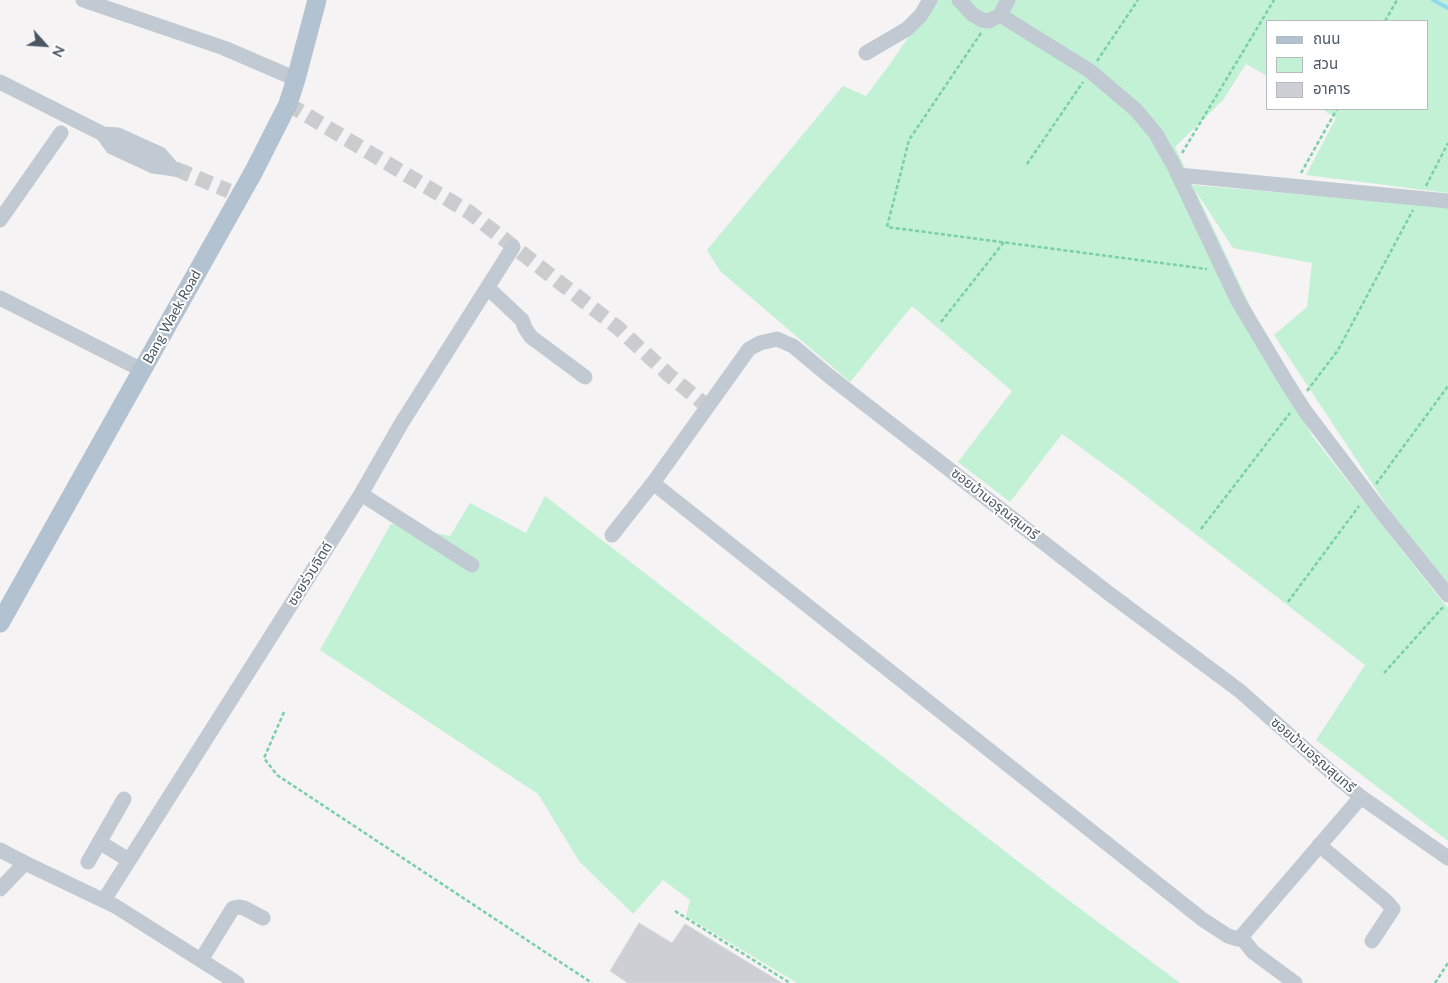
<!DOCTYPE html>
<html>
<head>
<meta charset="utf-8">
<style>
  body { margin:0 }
  #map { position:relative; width:1448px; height:983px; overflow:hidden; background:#f5f3f3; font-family:Lato,"Noto Sans Thai",sans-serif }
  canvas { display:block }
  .legend { position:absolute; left:1266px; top:20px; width:162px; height:90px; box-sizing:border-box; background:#fff; border:1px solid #b7bbc0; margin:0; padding:6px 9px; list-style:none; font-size:15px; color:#4a5661 }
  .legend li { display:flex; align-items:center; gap:10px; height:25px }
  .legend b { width:25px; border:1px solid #b7bbc0 }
  .north { position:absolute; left:20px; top:20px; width:50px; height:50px; -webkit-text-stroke:4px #fff; paint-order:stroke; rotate:116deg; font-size:14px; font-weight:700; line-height:20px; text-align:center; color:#4a5661 }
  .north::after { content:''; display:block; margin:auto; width:18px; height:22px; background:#4a5661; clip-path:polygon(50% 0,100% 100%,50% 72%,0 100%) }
</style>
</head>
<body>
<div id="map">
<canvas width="1448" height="983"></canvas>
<ul class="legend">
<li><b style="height:6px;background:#b3c2d1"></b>ถนน</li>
<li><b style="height:14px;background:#c3f1d5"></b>สวน</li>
<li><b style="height:14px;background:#cdcfd5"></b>อาคาร</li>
</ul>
<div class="north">N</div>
</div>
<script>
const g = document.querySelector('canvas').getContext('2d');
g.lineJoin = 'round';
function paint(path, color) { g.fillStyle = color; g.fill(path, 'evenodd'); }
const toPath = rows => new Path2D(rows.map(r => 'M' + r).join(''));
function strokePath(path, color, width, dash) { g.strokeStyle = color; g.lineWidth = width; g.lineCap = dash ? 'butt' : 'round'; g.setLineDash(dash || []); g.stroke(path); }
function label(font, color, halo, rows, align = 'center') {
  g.font = font + ' Lato,"Noto Sans Thai",sans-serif'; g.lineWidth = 4; g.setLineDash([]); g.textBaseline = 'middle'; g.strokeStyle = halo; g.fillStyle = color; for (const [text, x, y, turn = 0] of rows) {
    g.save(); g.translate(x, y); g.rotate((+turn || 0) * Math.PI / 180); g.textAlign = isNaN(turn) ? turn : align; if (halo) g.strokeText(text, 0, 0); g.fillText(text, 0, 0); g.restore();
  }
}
const green = toPath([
  [934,0,1448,0,1448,193,1306,175,1336,118,1322,109,1427,109,1427,21,1267,21,1267,76,1246,64,1223,100,1175,147,1193,185,1448,207,1448,583,1391,512,1274,335,1307,307,1312,263,1233,248,1195,190,1312,436,1438,596,1448,607,1448,841,1316,740,1365,665,1124,479,1062,434,1010,502,958,462,1012,391,912,306,850,382,720,271,707,250,843,86,866,96,890,64],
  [545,496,1059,893,1180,983,797,983,686,916,690,900,663,880,633,914,579,861,538,794,320,650,391,524,450,536,470,503,526,533]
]);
const stream = toPath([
  [1433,0,1448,8]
]);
const building = toPath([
  [639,923,672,943,685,924,782,983,628,983,610,971,639,923]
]);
const minorTunnel = toPath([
  [288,104,469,212,617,327,670,376,708,407],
  [176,169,229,191]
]);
const path = toPath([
  [1385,21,1397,0],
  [981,33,909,140,887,227,1207,269],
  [1097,61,1138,0],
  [1182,153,1274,0],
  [1027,164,1083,82],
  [1301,173,1337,109],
  [1426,186,1448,143],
  [941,322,1004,242],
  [1307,391,1338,350,1413,210],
  [1376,484,1448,386],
  [1201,529,1290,413],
  [1288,602,1359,506],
  [1384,673,1444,606],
  [284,712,264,758,277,775,592,983],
  [675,911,790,983],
  [1435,983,1448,963]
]);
const minor = toPath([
  [83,0,224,48,296,79],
  [959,0,972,14,982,20,989,21,1000,15,1008,0],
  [1000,15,1090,71,1136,110,1156,134,1174,166,1238,301,1287,383,1305,411,1383,514,1448,595],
  [866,53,907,29,921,15,930,0],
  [0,82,103,134,118,135,160,154,172,168],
  [103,134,112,147,153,166,175,169],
  [1178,175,1448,201],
  [0,220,61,133],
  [488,288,522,320,525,328,531,337,585,377],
  [0,298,142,370],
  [653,483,1202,919,1228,936,1238,939,1241,937,1361,797],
  [361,494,472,565],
  [612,535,653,483,749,349,760,343,777,339,793,346,829,376,1107,592,1240,691,1332,773,1361,797,1448,858],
  [99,842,129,860],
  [1319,845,1386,901,1393,909,1372,941],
  [0,850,25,863,115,906,237,983],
  [88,862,124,799],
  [0,889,25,863],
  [104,900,361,494,401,424,513,247],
  [1241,937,1253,952,1295,983],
  [201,960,233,908,238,907,244,908,263,918]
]);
const major = toPath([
  [0,623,254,171,288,104,296,79,317,0]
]);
const streetNames = [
  ["Bang Waek Road",172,317,-61],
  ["ซอยบ้านอรุณสุนทรี",995,504,38],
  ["ซอยร่วมจิตต์",310,574,-58],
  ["ซอยบ้านอรุณสุนทรี",1313,755,41]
];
paint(green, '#c3f1d5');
strokePath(stream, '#90daee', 4);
paint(building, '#cdcfd5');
strokePath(building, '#d7d9de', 1);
strokePath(minorTunnel, '#caccce', 15, [15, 8]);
strokePath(path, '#7ad0a6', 2.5, [4, 2.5]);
strokePath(minor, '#c1cad2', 15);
strokePath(major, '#b3c2d1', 19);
label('14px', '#4a5661', '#fff', streetNames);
</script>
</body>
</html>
